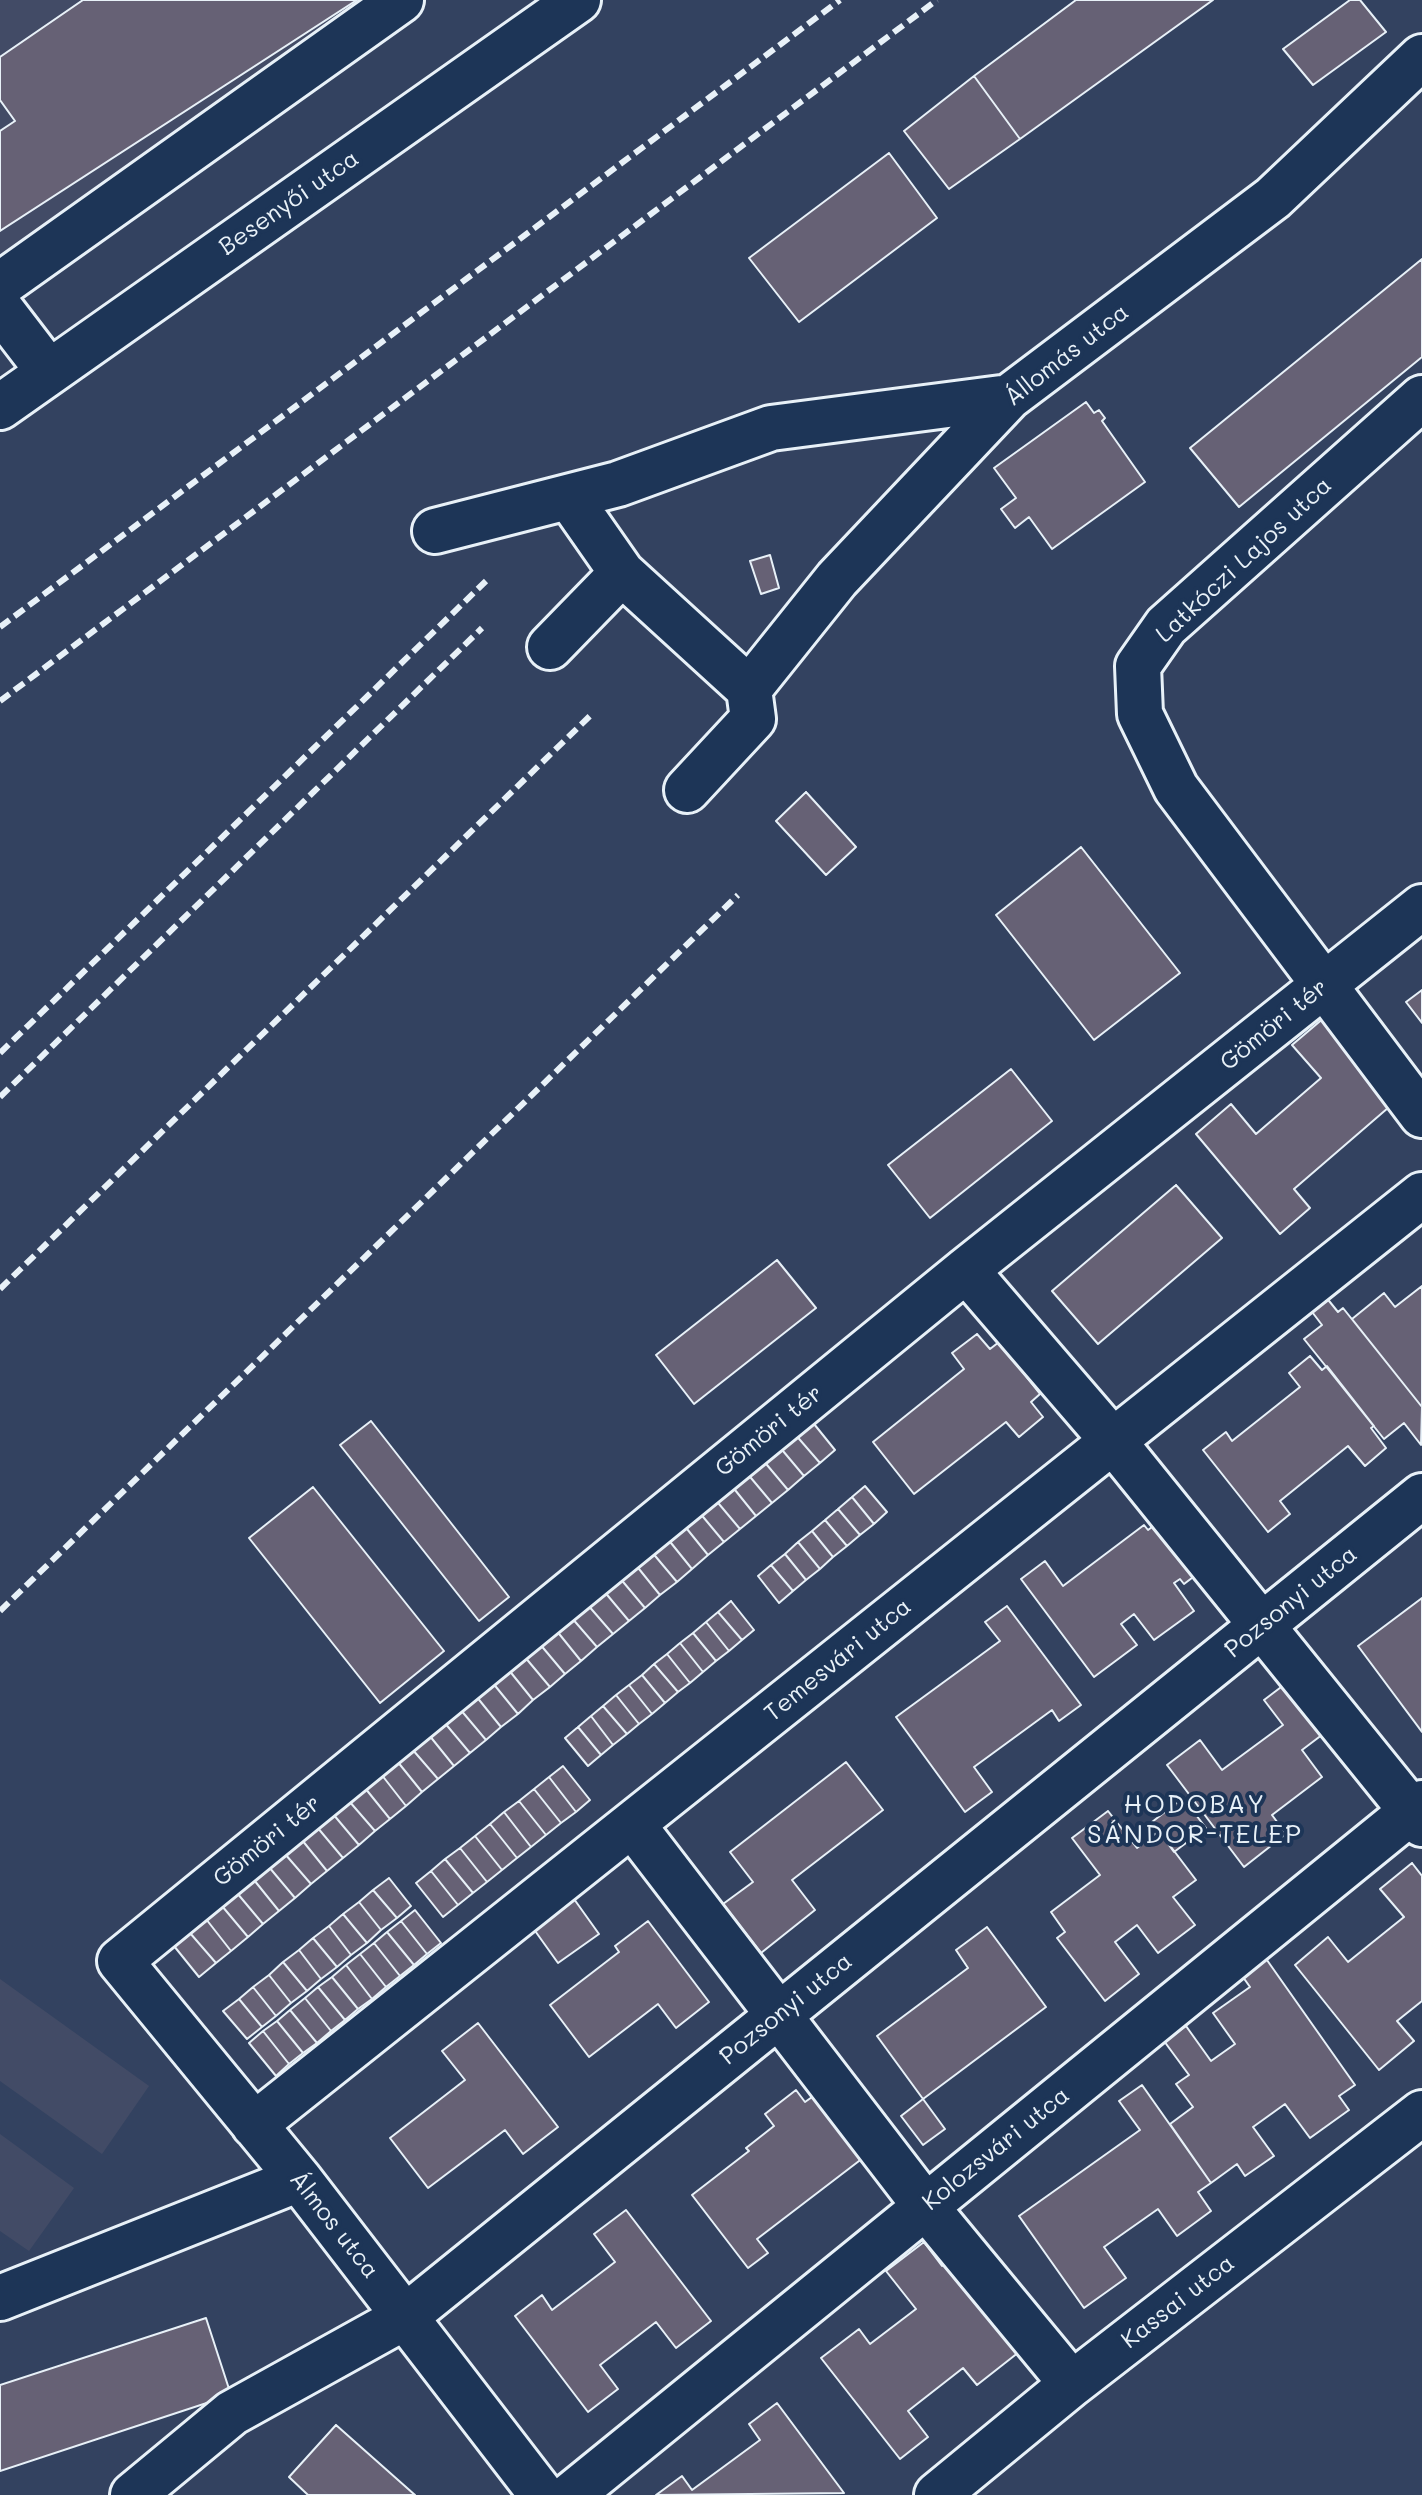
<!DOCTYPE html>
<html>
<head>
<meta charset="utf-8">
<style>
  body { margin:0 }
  canvas { display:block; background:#334260 }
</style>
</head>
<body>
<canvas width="1422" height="2495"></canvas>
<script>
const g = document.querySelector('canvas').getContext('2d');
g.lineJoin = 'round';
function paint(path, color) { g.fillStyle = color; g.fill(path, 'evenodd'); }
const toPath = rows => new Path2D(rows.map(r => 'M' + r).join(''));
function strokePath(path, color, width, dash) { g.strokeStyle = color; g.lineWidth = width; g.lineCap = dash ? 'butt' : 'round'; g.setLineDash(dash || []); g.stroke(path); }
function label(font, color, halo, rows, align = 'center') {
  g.font = font + ' Mali,sans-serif'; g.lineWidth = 8; g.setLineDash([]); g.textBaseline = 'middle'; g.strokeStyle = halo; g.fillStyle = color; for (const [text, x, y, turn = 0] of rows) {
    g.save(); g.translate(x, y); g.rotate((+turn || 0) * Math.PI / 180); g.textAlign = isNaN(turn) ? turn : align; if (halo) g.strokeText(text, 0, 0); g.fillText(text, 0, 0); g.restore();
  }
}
const built = toPath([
  [0,0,372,0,0,256],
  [0,1979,149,2086,102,2154,0,2081],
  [0,2134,74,2188,29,2251,0,2231]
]);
const building = toPath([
  [83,0,357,0,0,231,0,131,15,121,0,100,0,57,83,0],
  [1076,0,1213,0,1020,139,974,76,1076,0],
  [1350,0,1360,0,1386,32,1313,85,1283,49,1350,0],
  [974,76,1020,139,949,189,904,131,974,76],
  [889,153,937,218,799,322,749,258,889,153],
  [1422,259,1422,357,1239,507,1190,448,1422,259],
  [1086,402,1094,413,1099,410,1105,418,1102,421,1145,482,1052,549,1029,517,1015,528,1001,509,1016,498,994,468,1086,402],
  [770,555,779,588,761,594,750,561,770,555],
  [806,792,856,847,826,875,776,821,806,792],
  [1081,847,1180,973,1094,1040,996,915,1081,847],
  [1422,990,1422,1023,1406,1002,1422,990],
  [1332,1011,1403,1095,1294,1189,1310,1208,1280,1234,1196,1134,1231,1104,1256,1134,1321,1078,1292,1045,1332,1011],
  [1011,1069,1052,1121,930,1218,888,1165,1011,1069],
  [1176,1185,1222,1238,1098,1344,1052,1291,1176,1185],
  [777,1260,816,1308,694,1404,656,1355,777,1260],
  [1422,1286,1422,1407,1352,1319,1384,1293,1395,1307,1422,1286],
  [1321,1291,1338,1312,1343,1308,1422,1407,1421,1445,1404,1423,1384,1439,1304,1339,1322,1325,1306,1304,1321,1291],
  [977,1334,990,1349,999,1342,1040,1394,1031,1402,1043,1417,1019,1437,1006,1422,914,1494,873,1442,964,1369,952,1353,977,1334],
  [1310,1356,1322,1370,1327,1366,1374,1426,1371,1428,1386,1448,1365,1466,1348,1446,1280,1501,1290,1514,1268,1532,1203,1450,1226,1432,1232,1441,1300,1387,1289,1373,1310,1356],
  [810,1419,835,1450,820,1463,794,1433,810,1419],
  [371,1421,509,1597,479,1621,340,1445,371,1421],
  [794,1433,820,1463,804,1476,778,1445,794,1433],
  [778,1445,804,1476,788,1490,762,1459,778,1445],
  [762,1459,788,1490,772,1503,746,1472,762,1459],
  [746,1472,772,1503,756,1516,731,1485,746,1472],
  [731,1485,756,1516,740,1529,714,1498,731,1485],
  [865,1486,887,1512,874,1524,852,1497,865,1486],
  [313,1487,444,1651,380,1703,249,1538,313,1487],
  [852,1497,874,1524,860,1535,838,1509,852,1497],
  [714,1498,740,1529,724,1542,699,1512,714,1498],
  [838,1509,860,1535,847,1546,825,1520,838,1509],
  [699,1512,724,1542,708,1555,683,1524,699,1512],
  [1167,1516,1205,1568,1184,1584,1180,1579,1174,1583,1194,1611,1154,1640,1134,1614,1121,1624,1137,1645,1094,1677,1021,1579,1045,1561,1063,1586,1144,1525,1148,1530,1167,1516],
  [825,1520,847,1546,833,1557,812,1531,825,1520],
  [683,1524,708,1555,692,1569,667,1538,683,1524],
  [812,1531,833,1557,820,1569,798,1542,812,1531],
  [667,1538,692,1569,677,1582,651,1551,667,1538],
  [798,1542,820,1569,806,1580,785,1554,798,1542],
  [651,1551,677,1582,660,1595,635,1564,651,1551],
  [785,1554,806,1580,793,1591,771,1565,785,1554],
  [635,1564,660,1595,645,1608,619,1577,635,1564],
  [771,1565,793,1591,779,1603,758,1576,771,1565],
  [619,1577,645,1608,629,1621,603,1590,619,1577],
  [603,1590,629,1621,613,1634,587,1604,603,1590],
  [1422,1598,1422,1732,1358,1646,1422,1598],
  [731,1601,754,1630,742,1640,718,1612,731,1601],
  [587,1604,613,1634,597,1647,571,1617,587,1604],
  [1007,1606,1081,1705,1059,1721,1052,1710,974,1767,992,1792,965,1812,896,1717,1000,1641,985,1622,1007,1606],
  [718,1612,742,1640,729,1651,706,1622,718,1612],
  [571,1617,597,1647,581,1661,556,1630,571,1617],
  [706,1622,729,1651,716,1661,693,1633,706,1622],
  [556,1630,581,1661,565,1674,539,1643,556,1630],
  [693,1633,716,1661,703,1672,680,1643,693,1633],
  [539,1643,565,1674,550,1687,524,1656,539,1643],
  [680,1643,703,1672,690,1683,667,1654,680,1643],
  [667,1654,690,1683,678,1692,654,1664,667,1654],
  [524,1656,550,1687,533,1700,508,1669,524,1656],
  [654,1664,678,1692,665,1703,642,1675,654,1664],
  [508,1669,533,1700,518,1714,492,1682,508,1669],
  [642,1675,665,1703,652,1714,629,1685,642,1675],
  [1297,1675,1335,1725,1302,1750,1322,1777,1272,1815,1286,1834,1244,1867,1167,1765,1200,1740,1222,1770,1283,1725,1264,1700,1297,1675],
  [492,1682,518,1714,501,1727,476,1696,492,1682],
  [629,1685,652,1714,639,1724,616,1695,629,1685],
  [616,1695,639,1724,627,1734,603,1706,616,1695],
  [476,1696,501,1727,486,1740,460,1709,476,1696],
  [603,1706,627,1734,613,1745,591,1716,603,1706],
  [460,1709,486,1740,470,1753,444,1722,460,1709],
  [591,1716,613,1745,601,1755,578,1727,591,1716],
  [444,1722,470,1753,454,1766,429,1735,444,1722],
  [578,1727,601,1755,588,1766,565,1738,578,1727],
  [429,1735,454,1766,438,1779,412,1749,429,1735],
  [412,1749,438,1779,422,1792,397,1761,412,1749],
  [397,1761,422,1792,406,1806,381,1774,397,1761],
  [846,1762,883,1810,792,1880,815,1910,761,1953,723,1904,753,1882,730,1852,846,1762],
  [563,1766,590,1800,576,1812,549,1777,563,1766],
  [381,1774,406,1806,390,1819,365,1788,381,1774],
  [549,1777,576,1812,561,1823,534,1789,549,1777],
  [365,1788,390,1819,375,1831,349,1801,365,1788],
  [534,1789,561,1823,546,1835,519,1801,534,1789],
  [1183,1798,1206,1828,1174,1852,1152,1822,1183,1798],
  [349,1801,375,1831,359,1845,333,1814,349,1801],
  [519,1801,546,1835,531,1847,504,1812,519,1801],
  [1108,1811,1137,1848,1159,1831,1196,1880,1173,1897,1195,1925,1158,1953,1137,1925,1115,1942,1139,1974,1105,2001,1057,1938,1065,1932,1051,1912,1100,1875,1072,1838,1108,1811],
  [504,1812,531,1847,517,1858,490,1824,504,1812],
  [333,1814,359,1845,343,1858,317,1827,333,1814],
  [490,1824,517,1858,502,1870,475,1836,490,1824],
  [317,1827,343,1858,327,1871,302,1840,317,1827],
  [475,1836,502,1870,487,1882,460,1848,475,1836],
  [302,1840,327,1871,311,1884,285,1854,302,1840],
  [460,1848,487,1882,473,1893,445,1859,460,1848],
  [285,1854,311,1884,295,1898,269,1867,285,1854],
  [445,1859,473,1893,458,1905,431,1871,445,1859],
  [1412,1863,1422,1876,1422,2001,1397,2021,1414,2041,1379,2070,1295,1965,1328,1937,1348,1962,1404,1917,1380,1889,1412,1863],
  [269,1867,295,1898,279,1911,254,1880,269,1867],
  [431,1871,458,1905,443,1917,416,1883,431,1871],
  [389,1878,411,1906,397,1918,373,1890,389,1878],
  [254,1880,279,1911,263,1924,237,1893,254,1880],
  [373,1890,397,1918,381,1930,359,1902,373,1890],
  [237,1893,263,1924,248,1937,222,1906,237,1893],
  [574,1899,599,1934,558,1963,533,1928,574,1899],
  [359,1902,381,1930,367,1943,343,1914,359,1902],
  [222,1906,248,1937,231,1951,206,1919,222,1906],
  [415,1910,441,1943,427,1954,401,1921,415,1910],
  [343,1914,367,1943,351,1955,329,1926,343,1914],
  [206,1919,231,1951,216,1963,190,1933,206,1919],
  [401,1921,427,1954,414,1965,387,1932,401,1921],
  [648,1921,709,2002,676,2028,658,2004,589,2057,550,2005,619,1952,615,1946,648,1921],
  [329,1926,351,1955,337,1967,313,1938,329,1926],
  [987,1927,1046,2007,923,2099,877,2036,968,1968,956,1950,987,1927],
  [387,1932,414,1965,400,1976,374,1943,387,1932],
  [190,1933,216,1963,199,1977,174,1946,190,1933],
  [313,1938,337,1967,321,1979,299,1950,313,1938],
  [374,1943,400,1976,386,1987,360,1954,374,1943],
  [299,1950,321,1979,307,1991,283,1962,299,1950],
  [1262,1953,1355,2085,1339,2096,1349,2110,1310,2138,1285,2104,1253,2127,1274,2156,1245,2176,1237,2164,1211,2183,1170,2124,1193,2107,1176,2084,1189,2075,1164,2041,1186,2026,1211,2061,1235,2044,1213,2013,1250,1987,1238,1970,1262,1953],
  [360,1954,386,1987,372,1999,346,1965,360,1954],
  [283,1962,307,1991,291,2003,269,1975,283,1962],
  [346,1965,372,1999,358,2009,332,1977,346,1965],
  [269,1975,291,2003,276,2016,253,1987,269,1975],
  [332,1977,358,2009,345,2020,318,1987,332,1977],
  [253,1987,276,2016,262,2027,239,1999,253,1987],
  [318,1987,345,2020,331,2031,305,1998,318,1987],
  [305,1998,331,2031,317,2043,290,2010,305,1998],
  [239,1999,262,2027,247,2039,223,2011,239,1999],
  [290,2010,317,2043,303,2053,277,2021,290,2010],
  [277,2021,303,2053,289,2064,263,2031,277,2021],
  [478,2023,558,2127,523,2154,505,2130,428,2188,390,2138,465,2080,442,2051,478,2023],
  [263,2031,289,2064,276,2076,249,2043,263,2031],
  [829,2085,876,2148,757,2239,768,2253,748,2268,692,2195,749,2151,746,2148,774,2126,765,2114,796,2090,805,2102,829,2085],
  [1142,2085,1211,2183,1198,2192,1211,2211,1177,2236,1158,2209,1104,2247,1126,2278,1084,2308,1019,2216,1140,2130,1119,2101,1142,2085],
  [923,2099,945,2129,923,2145,901,2116,923,2099],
  [626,2210,711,2321,676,2348,656,2322,600,2365,618,2389,588,2412,515,2316,542,2295,552,2310,615,2262,594,2234,626,2210],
  [924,2242,942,2266,959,2253,1019,2352,977,2385,963,2368,908,2411,928,2437,900,2459,821,2358,859,2329,870,2344,916,2309,886,2271,924,2242],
  [206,2318,231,2395,0,2471,0,2385,206,2318],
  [777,2403,844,2493,656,2495,682,2476,692,2490,760,2440,749,2424,777,2403],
  [336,2425,415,2495,308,2495,289,2477,336,2425]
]);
const minor = toPath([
  [0,285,401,0],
  [0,308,49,372],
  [1422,398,1166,626,1138,666,1140,714,1176,788,1422,1115],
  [0,407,578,0],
  [569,497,622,573,749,689,753,719,687,790],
  [435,531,618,484,771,428,1009,397],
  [550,647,622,573],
  [749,689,837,579,1009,397,1273,198,1422,57],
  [966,1270,1113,1441,1422,1824],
  [632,1824,926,2207,1072,2384],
  [254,2125,1422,1195],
  [0,2298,299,2179],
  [133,2495,232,2413,405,2317,1422,1496],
  [542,2495,299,2179,120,1961,966,1270,1422,907],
  [571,2495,1422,1803],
  [937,2495,1072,2384,1422,2113]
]);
const rail = toPath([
  [0,627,840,0],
  [0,701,937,0],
  [0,1053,486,581],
  [0,1097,482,628],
  [0,1289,593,713],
  [0,1611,738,895]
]);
const streetNames = [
  ["Besenyői utca",289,203,-35],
  ["Állomás utca",1067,355,-38],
  ["Latkóczi Lajos utca",1244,560,-43],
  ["Gömöri tér",1274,1025,-39],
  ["Gömöri tér",769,1431,-39],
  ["Pozsonyi utca",1291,1602,-39],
  ["Temesvári utca",838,1660,-39],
  ["Gömöri tér",267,1841,-39],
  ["Pozsonyi utca",786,2009,-39],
  ["Kolozsvári utca",996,2149,-39],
  ["Álmos utca",334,2225,52],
  ["Kassai utca",1178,2302,-38]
];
const neighbourhoodNames = [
  ["HODOBAY",1195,1805],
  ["SÁNDOR-TELEP",1195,1835]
];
paint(built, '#424b66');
paint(building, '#666175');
strokePath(building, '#e8f1f8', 2);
strokePath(minor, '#e8f1f8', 50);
strokePath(minor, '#1d3557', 44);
strokePath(rail, '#e8f1f8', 6, [12, 6]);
label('24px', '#e8f1f8', '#1d3557', streetNames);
g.letterSpacing = '2px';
label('26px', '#e8f1f8', '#1d3557', neighbourhoodNames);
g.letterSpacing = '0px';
</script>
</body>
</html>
